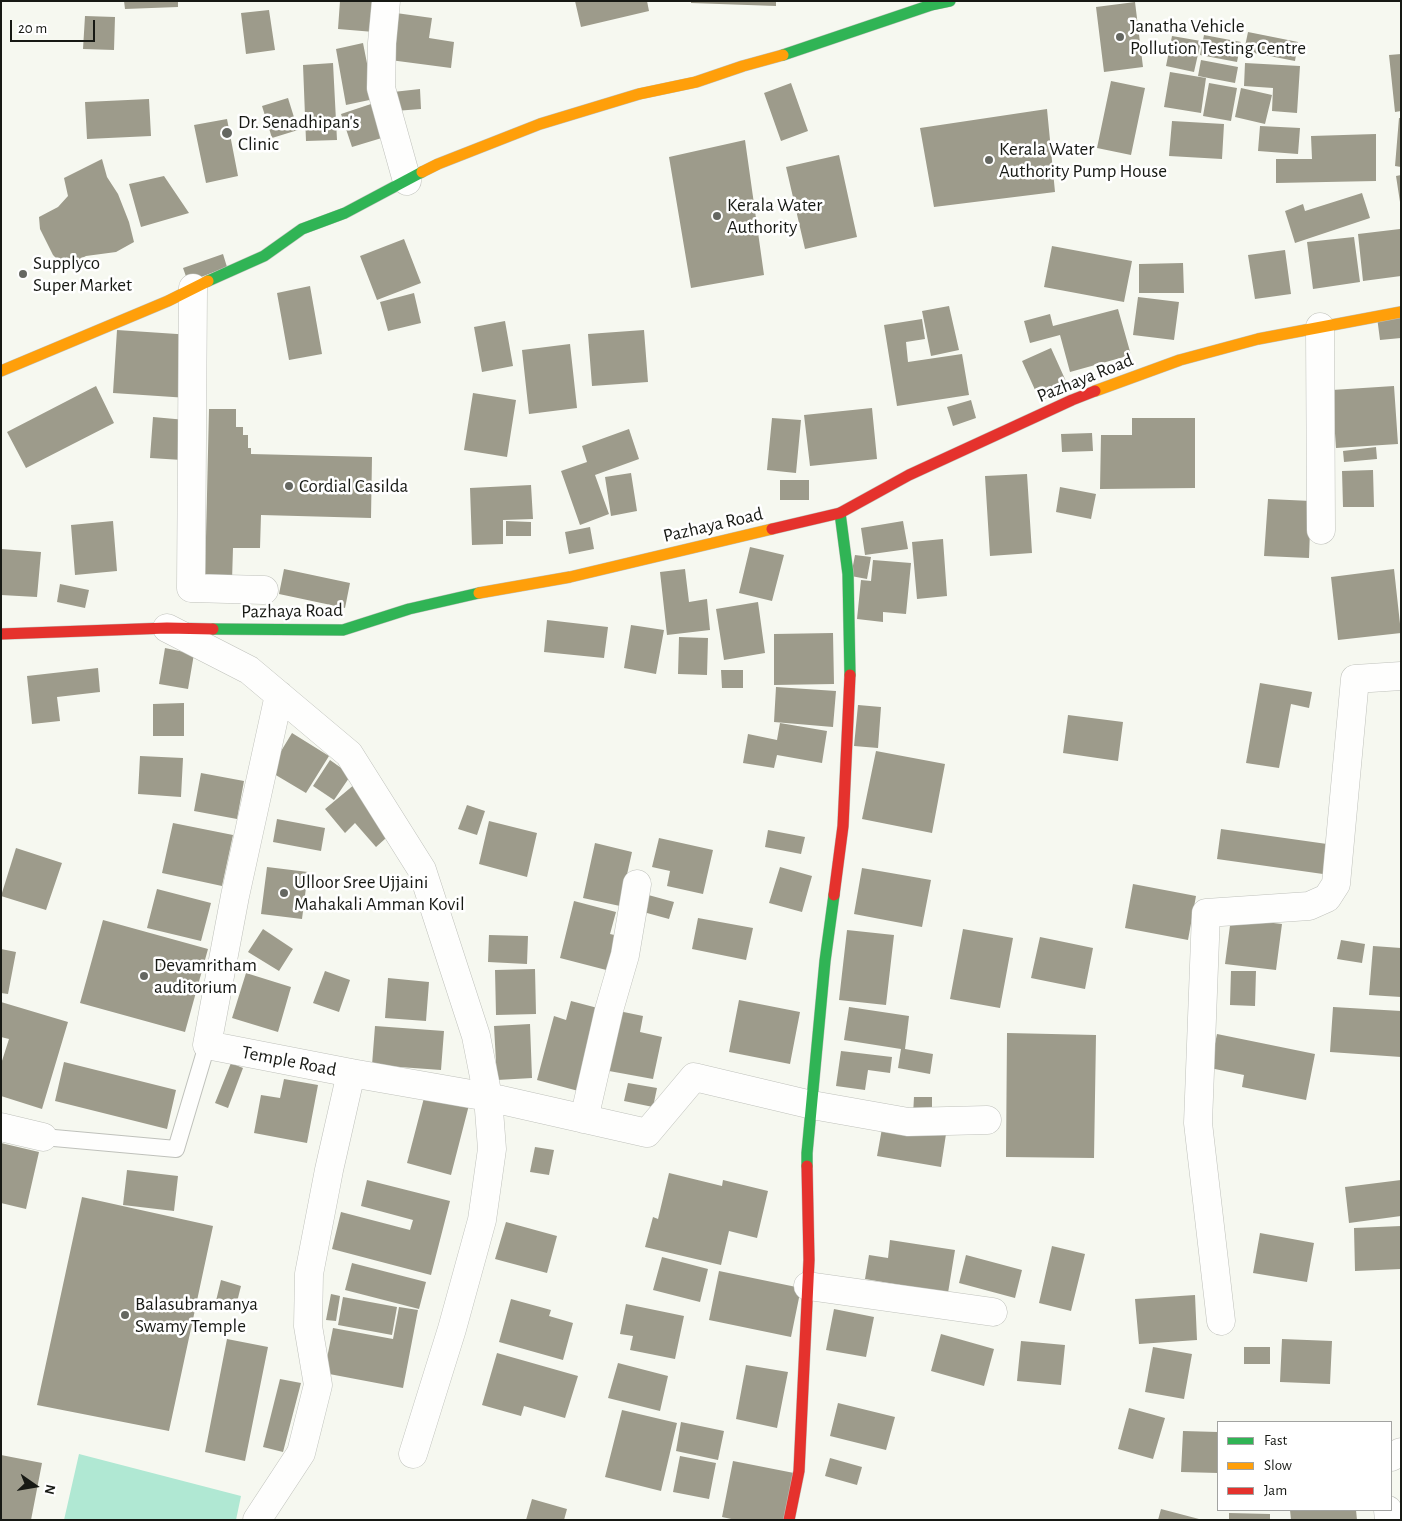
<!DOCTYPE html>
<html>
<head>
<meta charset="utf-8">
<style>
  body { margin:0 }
  #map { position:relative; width:1402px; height:1521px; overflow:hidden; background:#f6f8f0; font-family:"Alegreya Sans",sans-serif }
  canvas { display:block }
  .frame { position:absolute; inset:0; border:2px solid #171914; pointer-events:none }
  .legend { position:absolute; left:1217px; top:1421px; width:175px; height:90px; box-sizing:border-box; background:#fff; border:1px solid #a2a3a1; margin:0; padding:6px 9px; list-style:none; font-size:15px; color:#171914 }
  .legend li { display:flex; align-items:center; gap:10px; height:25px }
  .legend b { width:25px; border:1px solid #a2a3a1 }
  .north { position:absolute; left:10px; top:1461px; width:50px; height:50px; -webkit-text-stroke:4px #fff; paint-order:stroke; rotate:103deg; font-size:14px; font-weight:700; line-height:20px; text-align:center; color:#171914 }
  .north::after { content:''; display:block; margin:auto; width:18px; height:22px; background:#171914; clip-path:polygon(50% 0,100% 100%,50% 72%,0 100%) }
  .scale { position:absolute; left:10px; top:20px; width:85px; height:22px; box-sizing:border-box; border:2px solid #171914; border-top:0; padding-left:6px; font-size:15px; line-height:18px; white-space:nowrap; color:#171914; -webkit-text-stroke:4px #fff; paint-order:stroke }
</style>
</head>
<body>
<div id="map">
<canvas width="1402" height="1521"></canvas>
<div class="frame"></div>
<ul class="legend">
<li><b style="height:6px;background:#30b455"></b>Fast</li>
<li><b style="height:6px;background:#ff9f0a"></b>Slow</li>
<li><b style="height:6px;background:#e5322d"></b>Jam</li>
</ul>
<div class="north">N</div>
<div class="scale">20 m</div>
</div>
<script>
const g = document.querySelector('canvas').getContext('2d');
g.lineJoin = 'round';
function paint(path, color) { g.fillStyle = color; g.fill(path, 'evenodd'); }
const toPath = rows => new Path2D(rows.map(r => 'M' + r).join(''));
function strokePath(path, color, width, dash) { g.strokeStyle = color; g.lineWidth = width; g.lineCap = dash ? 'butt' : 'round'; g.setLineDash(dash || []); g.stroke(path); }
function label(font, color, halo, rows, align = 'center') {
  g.font = font + ' "Alegreya Sans",sans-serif'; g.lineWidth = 5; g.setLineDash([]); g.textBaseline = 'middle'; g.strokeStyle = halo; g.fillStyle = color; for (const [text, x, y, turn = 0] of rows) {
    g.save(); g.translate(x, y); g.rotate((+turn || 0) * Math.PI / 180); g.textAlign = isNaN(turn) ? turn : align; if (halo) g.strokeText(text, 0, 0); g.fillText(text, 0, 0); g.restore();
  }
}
const water = toPath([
  [79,1454,241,1496,236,1520,64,1520]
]);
const building = toPath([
  [124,1,178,1,178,7,125,9],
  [340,1,377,1,374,32,338,29],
  [575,1,647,1,649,11,581,27],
  [691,1,776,1,776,6,691,3],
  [1135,2,1143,67,1104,72,1096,7],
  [269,10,275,50,246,54,241,13],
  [396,13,432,18,429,38,454,42,451,68,390,60],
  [85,16,115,17,114,50,83,49],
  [1248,32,1298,42,1295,61,1244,51],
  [1204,35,1241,42,1237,62,1200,55],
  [1172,36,1201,41,1194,72,1166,66],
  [363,43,374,99,346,105,336,49],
  [1401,54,1401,111,1395,112,1389,55],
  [1201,60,1238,67,1235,83,1198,76],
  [333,63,337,140,306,141,303,65],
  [1245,63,1300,66,1297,113,1272,111,1273,88,1244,86],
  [1170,72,1206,78,1201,113,1164,107],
  [1111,81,1145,88,1131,155,1097,148],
  [791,83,808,131,781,141,764,93],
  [1209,83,1237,88,1231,121,1203,116],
  [1241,88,1272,95,1265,124,1235,117],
  [420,89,421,109,395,111,393,92],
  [288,98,298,130,272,138,262,106],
  [149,99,151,136,87,139,85,102],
  [374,103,385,137,352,147,341,114],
  [1047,109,1055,192,934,207,920,128],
  [1399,118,1401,118,1401,167,1395,166],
  [227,119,238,176,206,183,194,125],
  [1172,121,1224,124,1222,159,1169,156],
  [1260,126,1300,128,1298,154,1258,151],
  [1376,134,1376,181,1276,183,1276,159,1312,159,1311,136],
  [745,140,764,275,691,288,669,157],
  [839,155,857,237,805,249,786,167],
  [102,159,107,177,118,194,129,222,134,242,116,252,86,256,65,267,53,255,40,229,39,217,58,207,68,196,64,178],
  [1401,175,1401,202,1400,202,1396,176],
  [164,176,189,213,141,227,129,184],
  [1362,193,1370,218,1295,243,1285,211,1303,204,1305,211],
  [1400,229,1401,276,1363,281,1358,234],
  [1354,237,1360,282,1313,289,1307,242],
  [404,239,421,283,377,300,360,256],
  [1052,246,1132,261,1124,302,1044,287],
  [1285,250,1291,294,1255,299,1248,255],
  [223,254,227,267,188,282,183,268],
  [1183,263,1184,293,1139,293,1139,264],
  [310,286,322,354,289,360,277,293],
  [414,293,421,323,388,331,380,302],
  [1138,297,1179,302,1174,340,1133,335],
  [949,306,959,350,931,356,922,311],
  [1118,309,1131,355,1070,372,1060,335,1030,343,1024,321,1050,314,1053,326],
  [1401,314,1401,338,1380,340,1377,317],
  [922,319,925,339,906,342,908,362,962,354,969,395,897,406,884,325],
  [505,321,513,366,482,372,474,327],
  [117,330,192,335,188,398,113,393],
  [644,330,648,382,592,386,588,334],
  [570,344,577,408,529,414,522,350],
  [1051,348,1069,388,1040,401,1022,361],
  [96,386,114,423,26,468,7,432],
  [1394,386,1398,444,1336,448,1332,390],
  [473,393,516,400,507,457,464,450],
  [971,400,976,418,953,426,947,407],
  [872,408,877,459,810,466,804,415],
  [209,409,236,409,236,427,243,427,243,435,248,435,248,448,251,448,251,454,372,457,371,518,261,515,260,548,233,548,232,581,205,580],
  [153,417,186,420,182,460,150,458],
  [772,418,801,420,796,473,767,470],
  [1132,418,1195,418,1195,488,1100,489,1101,435,1132,435],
  [629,429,639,459,595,475,609,514,580,525,561,471,587,462,582,446],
  [1092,433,1093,451,1062,452,1061,434],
  [1376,447,1377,459,1344,462,1343,451],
  [1373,470,1374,507,1343,507,1342,471],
  [631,473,637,511,611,516,605,477],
  [1027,474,1032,553,990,556,985,476],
  [780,480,809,480,809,500,780,500],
  [531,485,533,519,503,520,503,544,472,545,470,488],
  [1060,487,1096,494,1091,519,1056,512],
  [1268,499,1311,501,1309,558,1264,556],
  [113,521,117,571,75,575,71,525],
  [506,521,531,522,531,536,506,536],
  [903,521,908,549,865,555,861,528],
  [590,527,594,549,569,554,565,532],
  [943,539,947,596,917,599,912,542],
  [750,547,784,555,772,601,739,593],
  [1,549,41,552,37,597,1,595],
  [855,555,871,557,867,579,851,576],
  [873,560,911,563,906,614,883,612,883,622,857,619,861,580,871,581],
  [284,569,350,583,345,608,279,594],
  [685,569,689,602,707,599,710,630,667,635,660,572],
  [1394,569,1401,633,1338,640,1331,577],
  [60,584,89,590,85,608,57,602],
  [758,602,765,653,724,660,716,609],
  [547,620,608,627,604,658,544,652],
  [631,625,664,630,656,674,624,668],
  [833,633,834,684,774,685,774,634],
  [679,637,708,638,707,675,678,674],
  [165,648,194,654,188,689,159,684],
  [98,668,100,692,57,697,60,721,32,724,27,676],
  [721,670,743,670,743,688,722,688],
  [1260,683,1312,692,1309,708,1291,704,1279,768,1246,763],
  [776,687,836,691,833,727,774,722],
  [184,703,184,736,153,736,153,704],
  [858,705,881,707,878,748,854,746],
  [1068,715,1123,722,1118,761,1063,753],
  [780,723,827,731,822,763,777,755,774,768,743,763,748,734,777,740],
  [292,733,329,756,306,793,269,771],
  [876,751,945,764,932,833,862,819],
  [140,756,183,758,181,797,138,794],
  [330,760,351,775,334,800,313,786],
  [201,773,244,781,237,819,194,811],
  [355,784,395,830,376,847,355,823,345,833,325,809],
  [467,805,485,811,477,835,458,829],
  [277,819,325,828,321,851,273,842],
  [489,821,537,833,527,877,479,864],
  [173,823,233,835,222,886,162,873],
  [1221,829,1334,845,1330,875,1217,859],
  [768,830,805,837,801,854,765,847],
  [659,838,713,850,703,894,667,886,670,871,652,867],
  [595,843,632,852,620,906,583,898],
  [16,848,62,863,46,910,1,896],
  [267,867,308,872,302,919,261,914],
  [780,867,812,876,802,912,769,903],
  [862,868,931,880,922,927,854,914],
  [1133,884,1196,896,1188,940,1125,928],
  [157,889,211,903,201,941,147,928],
  [641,893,674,902,669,919,636,910],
  [574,901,616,912,610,934,623,937,614,972,560,958],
  [698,918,753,928,746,960,692,949],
  [1231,918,1282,924,1276,970,1225,964],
  [103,920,208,949,185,1032,80,1003],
  [263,929,293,949,279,971,248,952],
  [963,929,1013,938,1000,1008,950,999],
  [847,930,894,935,886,1005,839,1000],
  [489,935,528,936,527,964,488,962],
  [1040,937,1093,948,1085,989,1031,978],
  [1341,940,1365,944,1362,963,1337,959],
  [1373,946,1401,948,1401,997,1369,995],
  [1,949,16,952,8,994,1,993],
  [535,969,536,1014,496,1015,495,970],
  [325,971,350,980,339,1012,313,1003],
  [1231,971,1256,971,1255,1006,1230,1005],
  [246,973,291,987,278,1032,232,1018],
  [388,978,429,982,426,1021,385,1018],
  [739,1000,800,1012,790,1064,729,1052],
  [571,1001,609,1011,609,1009,643,1016,640,1032,662,1037,653,1079,598,1069,586,1093,537,1080,554,1016,566,1020],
  [1,1002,68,1022,42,1109,1,1096,1,1064,9,1039,1,1037],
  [849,1007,909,1016,905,1049,933,1054,930,1074,898,1068,901,1049,844,1040],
  [1333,1007,1401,1011,1401,1057,1330,1052],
  [530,1024,532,1078,497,1080,494,1026],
  [375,1026,444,1031,441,1070,372,1065],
  [1007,1033,1096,1035,1094,1158,1006,1157],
  [1217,1034,1315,1054,1306,1100,1242,1087,1244,1075,1210,1068],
  [841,1051,892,1057,890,1073,868,1070,865,1090,836,1086],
  [64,1062,176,1090,167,1129,55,1101],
  [231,1063,243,1068,228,1108,215,1103],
  [284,1079,318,1085,307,1143,254,1133,261,1095,280,1098],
  [628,1083,657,1088,653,1107,624,1101],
  [425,1094,469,1105,451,1175,407,1163],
  [914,1097,932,1097,932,1115,913,1115],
  [883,1123,946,1134,941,1167,877,1156],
  [1,1143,39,1152,26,1209,1,1203],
  [535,1147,554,1150,549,1175,530,1172],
  [127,1170,178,1176,174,1211,123,1205],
  [669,1173,722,1186,723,1180,768,1191,757,1238,729,1231,721,1265,645,1247,653,1217,658,1219],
  [367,1180,450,1201,431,1275,332,1249,341,1212,410,1230,413,1220,361,1206],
  [1401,1180,1401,1216,1349,1223,1345,1187],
  [82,1197,213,1226,169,1431,37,1405],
  [506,1222,557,1236,547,1273,495,1259],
  [1401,1226,1401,1269,1355,1271,1354,1228],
  [1260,1233,1314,1243,1307,1282,1253,1273],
  [890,1240,955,1250,948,1293,865,1279,869,1255,888,1258],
  [1052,1246,1085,1254,1071,1311,1039,1303],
  [966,1255,1022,1270,1015,1298,959,1283],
  [662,1257,708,1269,700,1302,653,1290],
  [352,1263,426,1282,419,1309,345,1290],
  [719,1271,801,1288,791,1337,709,1320],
  [221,1280,241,1286,235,1310,215,1305],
  [331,1294,340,1296,336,1321,326,1320],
  [1195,1295,1197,1340,1139,1344,1135,1299],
  [343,1297,397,1307,392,1335,338,1325],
  [511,1299,551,1310,549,1316,573,1323,563,1360,499,1342],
  [626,1304,684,1316,675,1359,630,1350,633,1336,620,1334],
  [399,1307,418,1310,403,1388,324,1373,333,1328,393,1339],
  [834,1309,874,1317,866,1357,826,1350],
  [941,1334,994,1349,984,1386,931,1371],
  [227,1339,268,1347,245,1461,205,1452],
  [1282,1339,1332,1341,1330,1384,1280,1382],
  [1021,1341,1065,1345,1061,1385,1017,1381],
  [1153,1347,1192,1354,1184,1399,1145,1392],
  [1244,1347,1270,1347,1270,1364,1244,1364],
  [497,1353,578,1376,565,1418,524,1406,521,1416,482,1405],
  [618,1363,668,1376,660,1411,608,1398],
  [746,1365,788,1372,777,1428,736,1419],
  [280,1379,301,1383,283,1452,263,1447],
  [838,1403,895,1417,886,1450,830,1436],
  [1129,1408,1165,1418,1153,1459,1118,1449],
  [622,1410,677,1423,661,1491,605,1477],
  [681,1422,724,1431,718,1460,676,1451],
  [1183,1431,1218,1432,1218,1473,1181,1472],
  [1,1455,42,1463,31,1520,1,1520],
  [680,1456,716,1463,709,1499,673,1492],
  [830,1458,862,1467,857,1485,825,1476],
  [733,1461,794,1473,785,1520,736,1520,722,1517],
  [532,1499,567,1509,564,1520,526,1520],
  [1161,1509,1199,1519,1199,1520,1158,1520],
  [1290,1510,1356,1510,1357,1520,1291,1520],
  [1229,1513,1270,1514,1270,1520,1229,1520]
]);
const lane = toPath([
  [43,1137,176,1149,207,1045]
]);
const street = toPath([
  [386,1,382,43,381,88,407,181],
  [193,288,191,588,264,590],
  [1320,327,1321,530],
  [167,628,249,670,349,754,422,870,476,1036,488,1097,492,1149,482,1220,452,1329,413,1454],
  [351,1073,488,1097,647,1133,694,1077,812,1105,908,1122,987,1120],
  [584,1119,609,1010,625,955,637,884],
  [1,1127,43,1137],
  [808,1286,993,1312],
  [1221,1321,1198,1123,1206,913,1309,906,1327,898,1336,884,1355,679,1401,676],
  [1391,1457,1401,1452],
  [1388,1510,1389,1520],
  [257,1520,301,1453,318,1385,308,1326,309,1274,329,1170,351,1073,207,1045,235,896,279,695]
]);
const fast = toPath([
  [783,55,931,5,950,1],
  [208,281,264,256,302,229,345,213,422,172],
  [840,513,848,574,850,675],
  [213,629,343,630,409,609,479,593],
  [807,1166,807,1153,825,961,834,895]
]);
const slow = toPath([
  [422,172,438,164,540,124,639,94,696,82,743,66,783,55],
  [1,371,168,301,208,281],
  [1095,391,1180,360,1258,339,1401,312],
  [479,593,570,577,772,529]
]);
const jam = toPath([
  [772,529,840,513,909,475,1072,400,1095,391],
  [1,634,167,628,213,629],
  [834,895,843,826,850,675],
  [789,1520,799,1471,809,1260,807,1166]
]);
const markers = [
  [1120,37,5,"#656761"],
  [227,133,6,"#656761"],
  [989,160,5,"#656761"],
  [717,216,5,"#656761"],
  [23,274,5,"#656761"],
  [289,486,5,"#656761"],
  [284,893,5,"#656761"],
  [144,976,5,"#656761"],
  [125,1315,5,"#656761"]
];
const poiNames = [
  ["Janatha Vehicle",1130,26],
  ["Pollution Testing Centre",1130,48],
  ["Dr. Senadhipan's",238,122],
  ["Clinic",238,144],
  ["Kerala Water",999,149],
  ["Authority Pump House",999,171],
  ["Kerala Water",727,205],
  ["Authority",727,227],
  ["Supplyco",33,263],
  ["Super Market",33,285],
  ["Cordial Casilda",299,486],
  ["Ulloor Sree Ujjaini",294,882],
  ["Mahakali Amman Kovil",294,904],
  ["Devamritham",154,965],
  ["auditorium",154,987],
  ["Balasubramanya",135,1304],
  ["Swamy Temple",135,1326]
];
const streetNames = [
  ["Pazhaya Road",1085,378,-22],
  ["Pazhaya Road",713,525,-13],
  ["Pazhaya Road",292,611,-1],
  ["Temple Road",289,1061,11]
];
paint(water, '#b0e8d3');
paint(building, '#9d9b8b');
strokePath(lane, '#bfc1bb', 18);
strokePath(street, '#bfc1bb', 29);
strokePath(fast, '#bfc1bb', 12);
strokePath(slow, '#bfc1bb', 12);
strokePath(jam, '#bfc1bb', 12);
strokePath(lane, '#fefefd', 16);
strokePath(street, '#fefefd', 28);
strokePath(fast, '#30b455', 11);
strokePath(slow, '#ff9f0a', 11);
strokePath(jam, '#e5322d', 11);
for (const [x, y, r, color] of markers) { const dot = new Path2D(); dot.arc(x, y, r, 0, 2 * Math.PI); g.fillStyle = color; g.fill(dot); strokePath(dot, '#fff', 2); }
label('19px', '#171914', '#fff', poiNames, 'left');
label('19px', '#171914', '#fff', streetNames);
</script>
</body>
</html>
